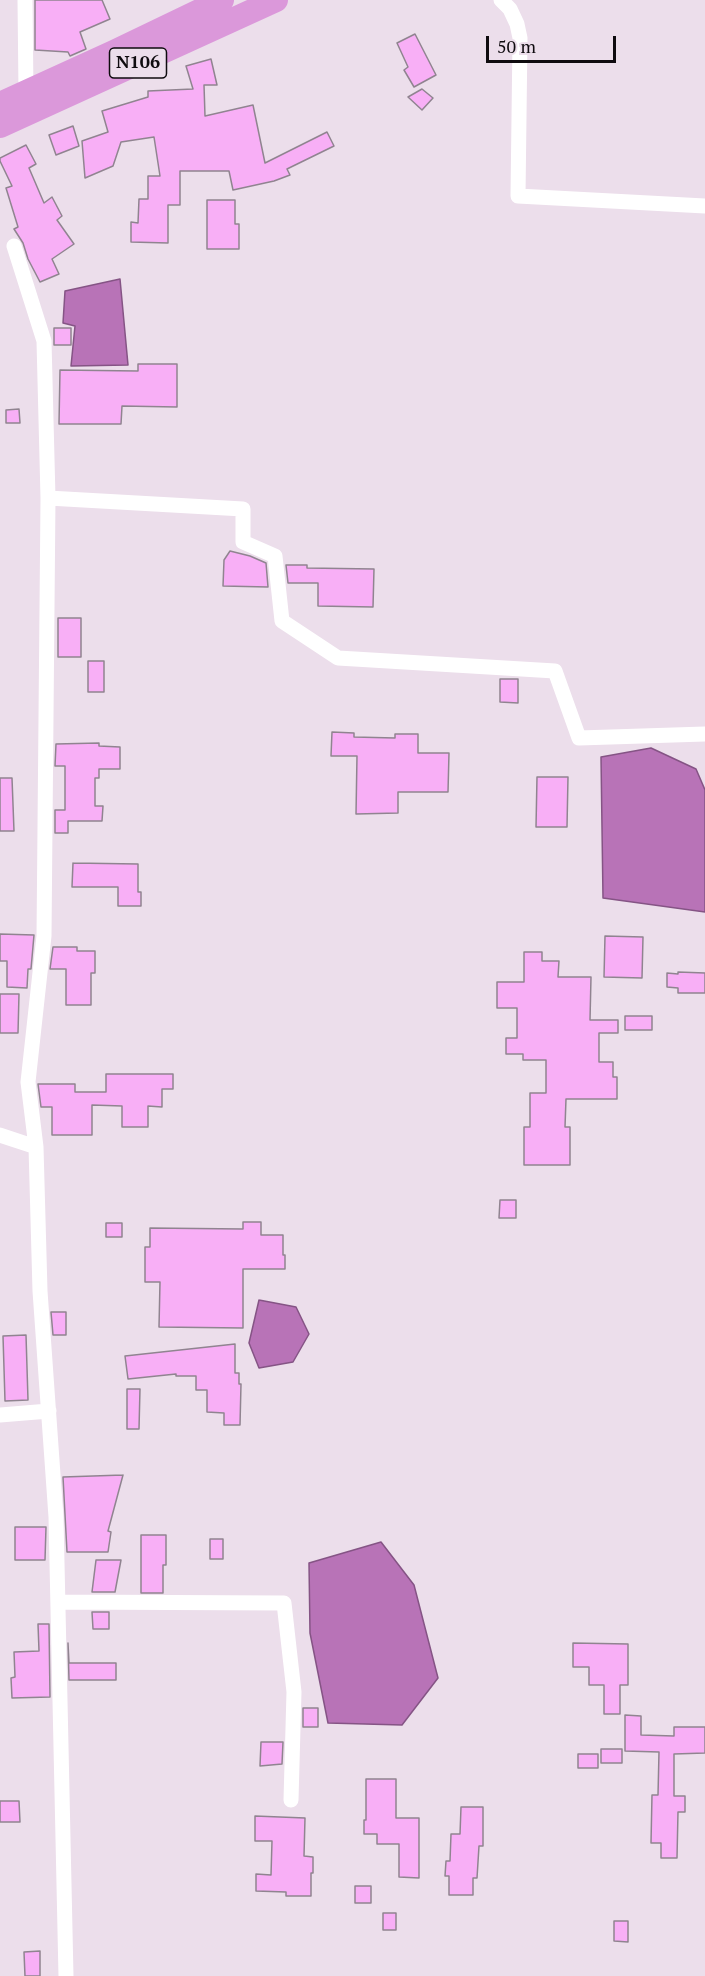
<!DOCTYPE html>
<html>
<head>
<meta charset="utf-8">
<style>
  body { margin:0 }
  #map { position:relative; width:705px; height:1976px; overflow:hidden; background:#ecdeeb; font-family:"PT Serif",serif }
  canvas { display:block }
  .scale { position:absolute; left:486px; top:36px; width:130px; height:27px; box-sizing:border-box; border:3px solid #0f0b0f; border-top:0; padding-left:8px; font-size:18px; line-height:21px; white-space:nowrap; color:#0f0b0f; -webkit-text-stroke:4px #ecdeeb; paint-order:stroke }
</style>
</head>
<body>
<div id="map">
<canvas width="705" height="1976"></canvas>
<div class="scale">50 m</div>
</div>
<script>
const g = document.querySelector('canvas').getContext('2d');
g.lineJoin = 'round';
function paint(path, color) { g.fillStyle = color; g.fill(path, 'evenodd'); }
const toPath = rows => new Path2D(rows.map(r => 'M' + r).join(''));
function strokePath(path, color, width, dash) { g.strokeStyle = color; g.lineWidth = width; g.lineCap = dash ? 'butt' : 'round'; g.setLineDash(dash || []); g.stroke(path); }
function label(font, color, halo, rows, align = 'center') {
  g.font = font + ' "PT Serif",serif'; g.lineWidth = 6; g.setLineDash([]); g.textBaseline = 'middle'; g.strokeStyle = halo; g.fillStyle = color; for (const [text, x, y, turn = 0] of rows) {
    g.save(); g.translate(x, y); g.rotate((+turn || 0) * Math.PI / 180); g.textAlign = isNaN(turn) ? turn : align; if (halo) g.strokeText(text, 0, 0); g.fillText(text, 0, 0); g.restore();
  }
}
const water = toPath([
  [120,279,128,365,71,366,75,326,63,323,65,291,120,279],
  [651,748,696,769,705,790,705,912,603,898,601,757,651,748],
  [259,1300,296,1307,309,1334,293,1362,259,1368,249,1343,259,1300],
  [381,1542,414,1585,438,1678,402,1725,328,1723,310,1633,309,1563,381,1542]
]);
const building = toPath([
  [35,0,102,0,110,19,80,32,86,49,70,56,68,52,35,50,35,0],
  [415,34,436,75,414,87,404,70,408,67,397,43,415,34],
  [211,59,217,85,204,85,205,116,253,105,265,163,327,132,334,146,287,169,290,175,274,181,233,190,229,171,180,171,180,205,168,205,168,243,131,242,131,222,138,223,139,199,148,199,148,176,160,176,154,137,121,142,113,166,85,178,82,141,108,132,102,111,148,97,148,91,193,89,186,66,211,59],
  [422,89,433,98,422,110,408,97,422,89],
  [73,126,79,146,56,155,49,135,73,126],
  [26,145,36,164,29,168,44,203,52,197,62,216,57,220,74,244,52,259,59,274,40,282,28,259,23,243,14,229,18,227,6,188,12,186,0,161,0,158,26,145],
  [207,200,235,200,235,224,239,224,239,249,207,249,207,200],
  [54,328,71,328,71,345,54,345,54,328],
  [138,364,177,364,177,407,122,406,121,424,59,424,60,370,138,371,138,364],
  [19,409,20,423,6,423,6,410,19,409],
  [230,551,250,556,266,563,268,587,223,586,224,560,230,551],
  [286,565,307,565,307,568,374,569,373,607,318,606,318,583,288,583,286,565],
  [58,618,81,618,81,657,58,657,58,618],
  [88,661,104,661,104,692,88,692,88,661],
  [500,679,518,679,518,703,500,702,500,679],
  [332,732,354,733,354,737,395,738,395,734,418,734,418,753,449,753,448,792,398,792,398,813,356,814,357,756,331,756,332,732],
  [99,743,99,746,120,747,120,769,99,769,99,778,95,778,95,806,103,806,102,821,68,821,68,833,55,833,55,810,65,810,65,766,55,766,56,744,99,743],
  [537,777,568,777,567,827,536,827,537,777],
  [0,778,12,778,14,831,0,831,0,778],
  [73,863,138,864,138,892,141,892,141,906,118,906,118,887,72,887,73,863],
  [0,934,34,935,31,969,28,969,27,988,7,987,7,961,0,961,0,934],
  [605,936,643,937,642,978,604,977,605,936],
  [53,947,77,947,77,951,95,951,95,973,91,973,91,1005,66,1005,66,969,50,969,53,947],
  [524,952,542,952,542,961,559,961,558,977,591,977,590,1020,618,1020,618,1033,599,1033,599,1062,613,1062,613,1077,617,1077,617,1099,566,1099,565,1127,570,1127,570,1165,524,1165,524,1127,530,1127,530,1093,546,1093,546,1060,523,1060,523,1054,506,1054,506,1038,517,1038,517,1008,497,1008,497,982,524,982,524,952],
  [678,972,705,973,705,993,678,993,678,988,667,987,667,973,678,974,678,972],
  [0,994,19,994,18,1033,0,1033,0,994],
  [625,1016,652,1016,652,1030,625,1030,625,1016],
  [106,1074,173,1074,173,1089,162,1089,162,1107,148,1106,148,1127,122,1127,122,1106,92,1105,92,1135,52,1135,52,1107,41,1107,38,1084,75,1084,75,1092,106,1092,106,1074],
  [500,1200,516,1200,516,1218,499,1218,500,1200],
  [243,1222,261,1222,261,1235,283,1235,283,1255,285,1255,285,1269,243,1269,243,1328,159,1327,160,1282,145,1282,145,1247,150,1247,150,1228,243,1229,243,1222],
  [106,1223,122,1223,122,1237,106,1237,106,1223],
  [51,1312,66,1312,66,1335,53,1335,51,1312],
  [26,1335,28,1400,5,1401,3,1336,26,1335],
  [235,1344,235,1373,239,1373,239,1384,241,1384,240,1425,224,1425,224,1413,207,1412,207,1390,196,1390,196,1376,176,1376,176,1374,128,1379,125,1356,235,1344],
  [127,1389,140,1389,139,1429,127,1429,127,1389],
  [123,1475,108,1531,111,1532,108,1552,67,1552,63,1477,123,1475],
  [15,1527,46,1527,45,1560,15,1560,15,1527],
  [141,1535,166,1535,166,1565,163,1565,163,1593,141,1593,141,1535],
  [210,1539,223,1539,223,1559,210,1559,210,1539],
  [96,1560,121,1560,115,1592,92,1592,96,1560],
  [92,1612,109,1612,109,1629,93,1629,92,1612],
  [38,1624,49,1624,50,1697,12,1698,11,1678,15,1677,14,1652,39,1651,38,1624],
  [68,1643,69,1663,116,1663,116,1680,69,1680,68,1643],
  [573,1643,628,1644,628,1685,620,1685,620,1714,604,1714,604,1685,589,1685,589,1667,573,1667,573,1643],
  [303,1708,318,1708,318,1727,303,1727,303,1708],
  [625,1715,641,1716,641,1735,674,1736,674,1727,705,1727,705,1753,674,1754,674,1796,685,1796,685,1812,678,1812,677,1858,661,1858,661,1843,651,1843,652,1795,658,1795,659,1752,625,1751,625,1715],
  [261,1742,283,1742,282,1764,260,1766,261,1742],
  [601,1749,622,1749,622,1763,601,1763,601,1749],
  [578,1754,598,1754,598,1768,578,1768,578,1754],
  [366,1779,396,1779,396,1818,419,1818,419,1878,399,1877,399,1844,377,1844,377,1834,364,1834,364,1820,366,1820,366,1779],
  [0,1801,19,1801,20,1822,0,1822,0,1801],
  [461,1807,483,1807,483,1846,479,1846,477,1878,473,1878,473,1895,449,1895,449,1876,445,1876,446,1861,450,1861,451,1834,460,1834,461,1807],
  [255,1816,305,1818,304,1856,313,1857,313,1873,311,1873,311,1896,286,1896,286,1892,256,1891,256,1874,271,1875,272,1841,255,1841,255,1816],
  [355,1886,371,1886,371,1903,355,1903,355,1886],
  [383,1913,396,1913,396,1930,383,1930,383,1913],
  [614,1921,628,1921,628,1942,614,1941,614,1921],
  [40,1951,40,1976,25,1976,24,1952,40,1951]
]);
const minor = toPath([
  [25,0,26,92],
  [501,0,510,9,517,24,520,38,518,196,705,206],
  [14,246,44,341,48,498,44,936,28,1082,36,1147,40,1291,56,1517,66,1976],
  [48,498,243,509,243,542,275,556,282,621,338,658,555,671,579,738,705,734],
  [0,1135,36,1147],
  [0,1415,49,1411],
  [58,1602,284,1603,294,1692,291,1800]
]);
const trunk = toPath([
  [0,104,114,52,222,0],
  [0,126,276,0]
]);
const shields = [
  [138,63,57]
];
const shieldNames = [
  ["N106",138,63]
];
paint(water, '#b873b7');
strokePath(water, '#855485', 1.5);
paint(building, '#f8aff6');
strokePath(building, '#908490', 1.5);
strokePath(minor, '#fff', 15);
strokePath(trunk, '#db98da', 24);
for (const [x, y, w] of shields) { const box = new Path2D(); box.roundRect(x - w / 2, y - 15, w, 30, 4.5); g.fillStyle = '#ecdeeb'; g.fill(box); strokePath(box, '#0f0b0f', 1.5); }
label('bold 18px', '#0f0b0f', null, shieldNames);
</script>
</body>
</html>
